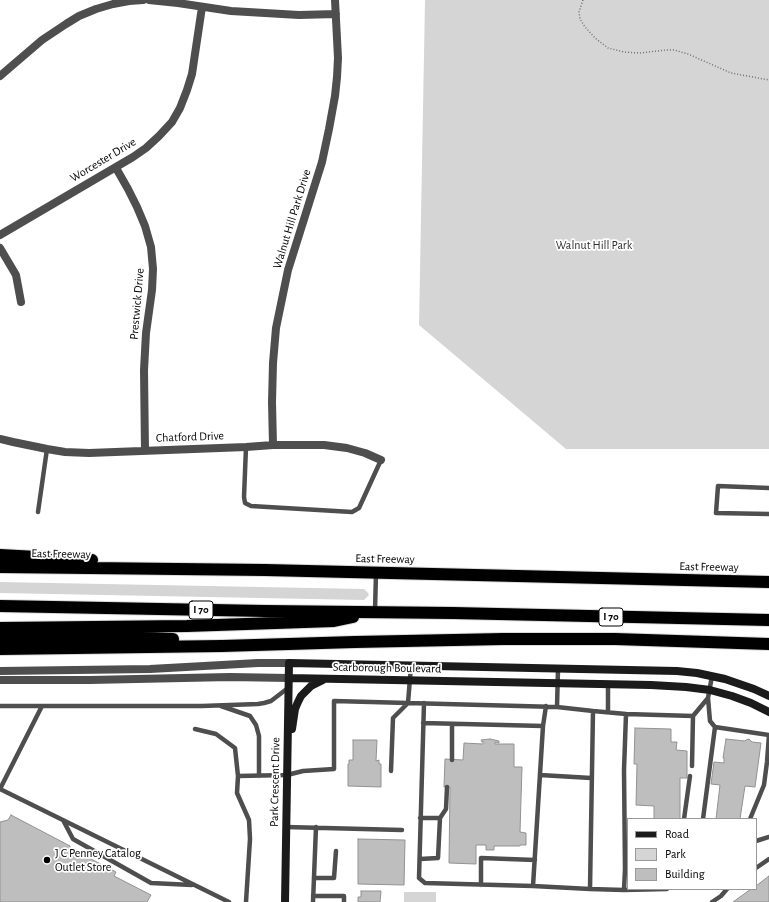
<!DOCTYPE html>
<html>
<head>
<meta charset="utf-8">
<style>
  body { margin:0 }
  #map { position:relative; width:769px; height:902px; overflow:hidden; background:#fff; font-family:"Alegreya Sans",sans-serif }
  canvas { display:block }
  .legend { position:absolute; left:627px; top:818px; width:130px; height:72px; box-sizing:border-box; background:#fff; border:1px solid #999; margin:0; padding:5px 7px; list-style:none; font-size:12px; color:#000 }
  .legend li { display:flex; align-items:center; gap:8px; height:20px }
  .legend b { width:20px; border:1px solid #999 }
</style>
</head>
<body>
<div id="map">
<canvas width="769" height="902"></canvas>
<ul class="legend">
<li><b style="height:5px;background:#1b1b1b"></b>Road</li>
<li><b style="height:11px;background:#d5d5d5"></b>Park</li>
<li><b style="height:11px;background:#bebebe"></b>Building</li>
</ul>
</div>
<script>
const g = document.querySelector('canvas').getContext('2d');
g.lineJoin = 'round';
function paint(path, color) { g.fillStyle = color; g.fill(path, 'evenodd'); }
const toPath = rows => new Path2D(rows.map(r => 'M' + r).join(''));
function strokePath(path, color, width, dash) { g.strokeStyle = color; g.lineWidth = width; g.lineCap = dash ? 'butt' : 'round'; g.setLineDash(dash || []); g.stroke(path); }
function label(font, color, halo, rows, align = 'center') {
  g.font = font + ' "Alegreya Sans",sans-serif'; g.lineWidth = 3.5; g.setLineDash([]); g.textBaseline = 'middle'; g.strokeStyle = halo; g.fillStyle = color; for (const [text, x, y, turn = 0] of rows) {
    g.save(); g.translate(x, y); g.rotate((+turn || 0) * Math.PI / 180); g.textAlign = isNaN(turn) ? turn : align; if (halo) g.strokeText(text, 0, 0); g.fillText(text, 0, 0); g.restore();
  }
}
const green = toPath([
  [425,0,769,0,769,449,566,449,451,352,419,325],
  [0,582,364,589,368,593,369,595,364,600,0,593],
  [404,892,436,892,436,902,404,902]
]);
const building = toPath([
  [635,728,671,729,671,742,677,742,676,750,687,751,687,778,680,778,680,819,654,819,654,806,636,805,637,764,634,764,635,728],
  [490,739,499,741,499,743,495,742,495,744,514,744,514,767,522,767,520,832,526,833,526,845,520,845,520,846,494,846,494,850,486,850,486,845,476,845,476,864,449,863,450,787,444,787,445,759,463,760,464,743,483,744,483,741,482,742,481,740,490,739],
  [726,739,745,741,746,740,749,739,752,742,761,743,755,787,745,786,740,819,716,819,720,785,711,784,714,762,724,763,724,758,723,758,726,739],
  [353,740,377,740,376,761,379,760,379,764,381,764,381,787,348,786,348,764,349,764,349,760,353,760,353,740],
  [11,815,70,846,70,848,116,872,114,876,151,895,147,902,0,902,0,822,8,820,11,815],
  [358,839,405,840,404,885,358,884,358,839],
  [769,876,769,902,733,902,751,889,756,889,756,886,769,876],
  [361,891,381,891,380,902,358,902,358,897,361,897,361,891]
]);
const path = toPath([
  [583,0,579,12,580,19,585,27,595,38,608,48,624,52,640,53,666,50,674,50,688,54,731,73,769,80]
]);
const lane = toPath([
  [246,447,244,497,245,503,251,506,352,512,359,508,381,460],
  [769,488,718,486,716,513,769,514],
  [38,512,47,449],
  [375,611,376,573],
  [411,666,408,703,557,707,593,711,590,889,624,890,667,889],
  [608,684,608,712],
  [708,698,710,721,715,727,769,735],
  [424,703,419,878,425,883,533,886,590,889],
  [0,706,202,706,258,704,264,703,271,701,288,688],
  [221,706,250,716,256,725,259,736,259,776],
  [557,707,558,669],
  [593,711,626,714,693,716],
  [626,714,624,770,625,869,628,868],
  [423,723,543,726],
  [195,729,216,734,235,748,238,776],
  [452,760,452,724],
  [692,766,693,716,708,698,712,676],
  [391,771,393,718,408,703],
  [540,775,591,778],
  [0,789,229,902],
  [0,789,42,706],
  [440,818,446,809,447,787],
  [684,819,690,776],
  [703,819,715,727],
  [750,819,764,785,767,762,769,735],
  [63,820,73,839,151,883,192,885],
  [286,827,402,830],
  [756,841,769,837],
  [420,859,438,858,440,818,420,818],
  [756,868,769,859],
  [314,878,334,878,336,851],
  [481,885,481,858,535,860],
  [533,886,543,726,546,706],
  [624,890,625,869],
  [313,896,344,896,344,902],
  [246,902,250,839,249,820,237,793,238,776,287,775,303,771,334,769,334,701,408,703],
  [313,902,316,827],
  [712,902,721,896,727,889]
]);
const street = toPath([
  [149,0,178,3,231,11,299,15,336,14],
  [0,76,42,40,66,24,79,16,96,9,113,4,129,1,143,0],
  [116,168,128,189,137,207,145,226,151,247,153,269,152,290,146,333,144,370,145,451],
  [0,235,133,157,146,148,159,136,172,122,180,108,187,90,192,74,202,7],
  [0,248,16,275,21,302],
  [0,439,13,442,47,449,65,452,89,453,246,447,273,445,324,445,347,448,365,453,381,460],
  [273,445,272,402,273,363,276,328,288,270,322,162,329,129,335,96,337,77,338,58,335,0],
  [0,671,150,669,258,663,289,663],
  [0,680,90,680,230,677,289,678]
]);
const secondary = toPath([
  [289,678,651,685,686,687,710,690,732,696,751,703,769,712],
  [292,729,295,709,298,702,301,696,311,686,323,680],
  [285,902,289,663,677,671,697,673,725,679,754,689,769,696]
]);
const highway = toPath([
  [0,555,92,560],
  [0,567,265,570,769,582],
  [0,606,265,611,453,613,769,620],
  [0,628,187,626,334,621,353,617],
  [0,639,98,637,173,639],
  [0,649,222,646,355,642,503,639,615,639,769,644]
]);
const markers = [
  [47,860,4,"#000"]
];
const shields = [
  [201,610,24],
  [611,617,24]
];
const shieldNames = [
  ["I 70",201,610],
  ["I 70",611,617]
];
const streetNames = [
  ["Worcester Drive",103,160,-31],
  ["Walnut Hill Park Drive",292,219,-73],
  ["Prestwick Drive",137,304,-85],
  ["Chatford Drive",190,437,-2],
  ["East Freeway",61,554,1],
  ["East Freeway",385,559,1],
  ["East Freeway",709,567,1],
  ["Scarborough Boulevard",387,668,1],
  ["Park Crescent Drive",275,782,-89]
];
const parkNames = [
  ["Walnut Hill Park",594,245]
];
const poiNames = [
  ["J C Penney Catalog",55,853],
  ["Outlet Store",55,867]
];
paint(green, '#d5d5d5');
paint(building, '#bebebe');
strokePath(building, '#929292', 1);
strokePath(highway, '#dbdbdb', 14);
strokePath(path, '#707070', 1.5, [1, 2]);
strokePath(lane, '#4e4e4e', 4.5);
strokePath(street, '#4e4e4e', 8);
strokePath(secondary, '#1b1b1b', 8);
strokePath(highway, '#000', 12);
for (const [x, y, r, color] of markers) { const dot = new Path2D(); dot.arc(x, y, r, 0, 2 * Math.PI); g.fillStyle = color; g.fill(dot); strokePath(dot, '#fff', 1.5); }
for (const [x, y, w] of shields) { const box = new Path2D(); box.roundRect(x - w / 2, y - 9, w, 18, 3); g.fillStyle = '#fff'; g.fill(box); strokePath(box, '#000', 1); }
label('bold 11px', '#000', null, shieldNames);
label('12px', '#000', '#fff', streetNames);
label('12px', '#2c2c2c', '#fff', parkNames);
label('12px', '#000', '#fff', poiNames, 'left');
</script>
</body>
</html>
